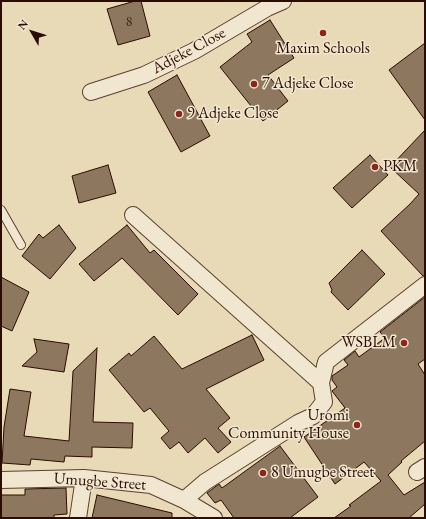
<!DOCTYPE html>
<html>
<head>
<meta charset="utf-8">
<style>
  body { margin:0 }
  #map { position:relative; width:426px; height:519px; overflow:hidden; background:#e9dab7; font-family:"EB Garamond",serif }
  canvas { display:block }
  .frame { position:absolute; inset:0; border:2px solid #2a0c00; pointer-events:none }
  .north { position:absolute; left:12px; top:12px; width:40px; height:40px; -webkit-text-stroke:3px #f1e7d0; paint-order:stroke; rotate:309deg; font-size:11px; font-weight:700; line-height:16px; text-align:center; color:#2a0c00 }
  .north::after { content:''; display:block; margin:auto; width:14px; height:18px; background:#2a0c00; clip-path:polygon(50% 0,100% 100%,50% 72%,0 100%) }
</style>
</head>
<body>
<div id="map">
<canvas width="426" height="519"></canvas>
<div class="frame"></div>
<div class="north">N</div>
</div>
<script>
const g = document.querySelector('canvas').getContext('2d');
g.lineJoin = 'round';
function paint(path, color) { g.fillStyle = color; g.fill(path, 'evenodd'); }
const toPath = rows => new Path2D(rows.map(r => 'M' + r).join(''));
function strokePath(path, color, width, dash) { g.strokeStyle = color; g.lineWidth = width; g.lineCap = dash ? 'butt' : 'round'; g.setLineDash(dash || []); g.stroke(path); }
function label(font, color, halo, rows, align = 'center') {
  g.font = font + ' "EB Garamond",serif'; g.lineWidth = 3; g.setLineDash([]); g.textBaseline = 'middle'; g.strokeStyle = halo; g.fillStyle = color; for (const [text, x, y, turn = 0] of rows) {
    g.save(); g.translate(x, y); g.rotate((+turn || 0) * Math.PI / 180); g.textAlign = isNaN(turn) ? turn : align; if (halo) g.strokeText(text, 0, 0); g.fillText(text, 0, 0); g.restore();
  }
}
const building = toPath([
  [135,1,141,1,150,36,118,45,107,9,135,1],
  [270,20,294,58,268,75,288,101,263,121,220,67,252,42,247,34,270,20],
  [425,43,425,120,389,70,425,43],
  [177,75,210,136,181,152,148,92,177,75],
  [425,130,425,276,423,276,381,231,410,204,419,194,390,167,425,130],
  [370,155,388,175,352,208,333,188,370,155],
  [108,165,116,193,79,203,72,176,108,165],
  [59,225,76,248,50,279,22,256,39,234,43,238,59,225],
  [127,225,150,253,154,250,198,294,178,315,122,258,94,281,79,264,127,225],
  [362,250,385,274,348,310,331,292,332,290,329,283,362,250],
  [1,277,29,292,12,331,1,326,1,277],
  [425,297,425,359,418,364,425,375,425,441,401,461,402,462,388,475,404,495,425,482,425,504,409,518,334,518,351,506,349,505,381,481,364,462,335,484,304,437,345,408,332,391,337,387,332,380,332,376,348,365,344,360,355,351,359,357,385,338,380,332,425,297],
  [252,335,264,360,206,389,230,418,218,428,231,442,218,453,205,438,188,453,179,442,170,449,161,438,169,431,150,408,144,412,109,370,129,353,131,356,154,336,182,369,252,335],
  [34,339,69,344,64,372,22,366,37,352,34,339],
  [97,348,93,422,133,423,132,448,92,447,92,457,65,456,64,462,31,459,30,465,2,463,4,427,10,389,31,392,24,436,69,441,73,371,97,348],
  [280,446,318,497,290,518,234,518,221,500,215,503,207,493,219,484,222,488,280,446],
  [66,488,67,514,54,515,54,518,1,518,1,495,25,495,25,489,66,488],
  [97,495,172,513,172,518,92,518,97,495]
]);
const lane = toPath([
  [1,210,21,245]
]);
const street = toPath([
  [91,92,144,75,194,51,267,8,283,1],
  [133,215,321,383],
  [417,472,425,467],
  [1,480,84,478,151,485,184,500,214,518],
  [184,500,205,482,298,423,313,416,324,402,321,383,326,362,425,285],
  [78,518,84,478]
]);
const markers = [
  [323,33,4,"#8f2418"],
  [254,84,4,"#8f2418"],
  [179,114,4,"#8f2418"],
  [375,167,4,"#8f2418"],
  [404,343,4,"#8f2418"],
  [357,425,4,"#8f2418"],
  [263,473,4,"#8f2418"]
];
const numberNames = [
  ["8",129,22]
];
const poiNames = [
  ["Maxim Schools",323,49,"center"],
  ["7 Adjeke Close",262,84],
  ["9 Adjeke Close",187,114],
  ["PKM",383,167],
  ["WSBLM",396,343,"right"],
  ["Uromi",349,416,"right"],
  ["Community House",349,434,"right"],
  ["8 Umugbe Street",271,473]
];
const streetNames = [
  ["Adjeke Close",189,51,-28],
  ["Umugbe Street",100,482,4]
];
paint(building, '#8d775f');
strokePath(building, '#2a0c00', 1);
strokePath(lane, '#5a402e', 10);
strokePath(street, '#5a402e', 18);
strokePath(lane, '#f1e7d0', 8);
strokePath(street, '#f1e7d0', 16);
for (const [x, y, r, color] of markers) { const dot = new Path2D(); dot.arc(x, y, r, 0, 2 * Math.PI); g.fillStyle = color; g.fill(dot); strokePath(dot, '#f1e7d0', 1.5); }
label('14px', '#432718', null, numberNames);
label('16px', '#2a0c00', '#f1e7d0', poiNames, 'left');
label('16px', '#2a0c00', '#f1e7d0', streetNames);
</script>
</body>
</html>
